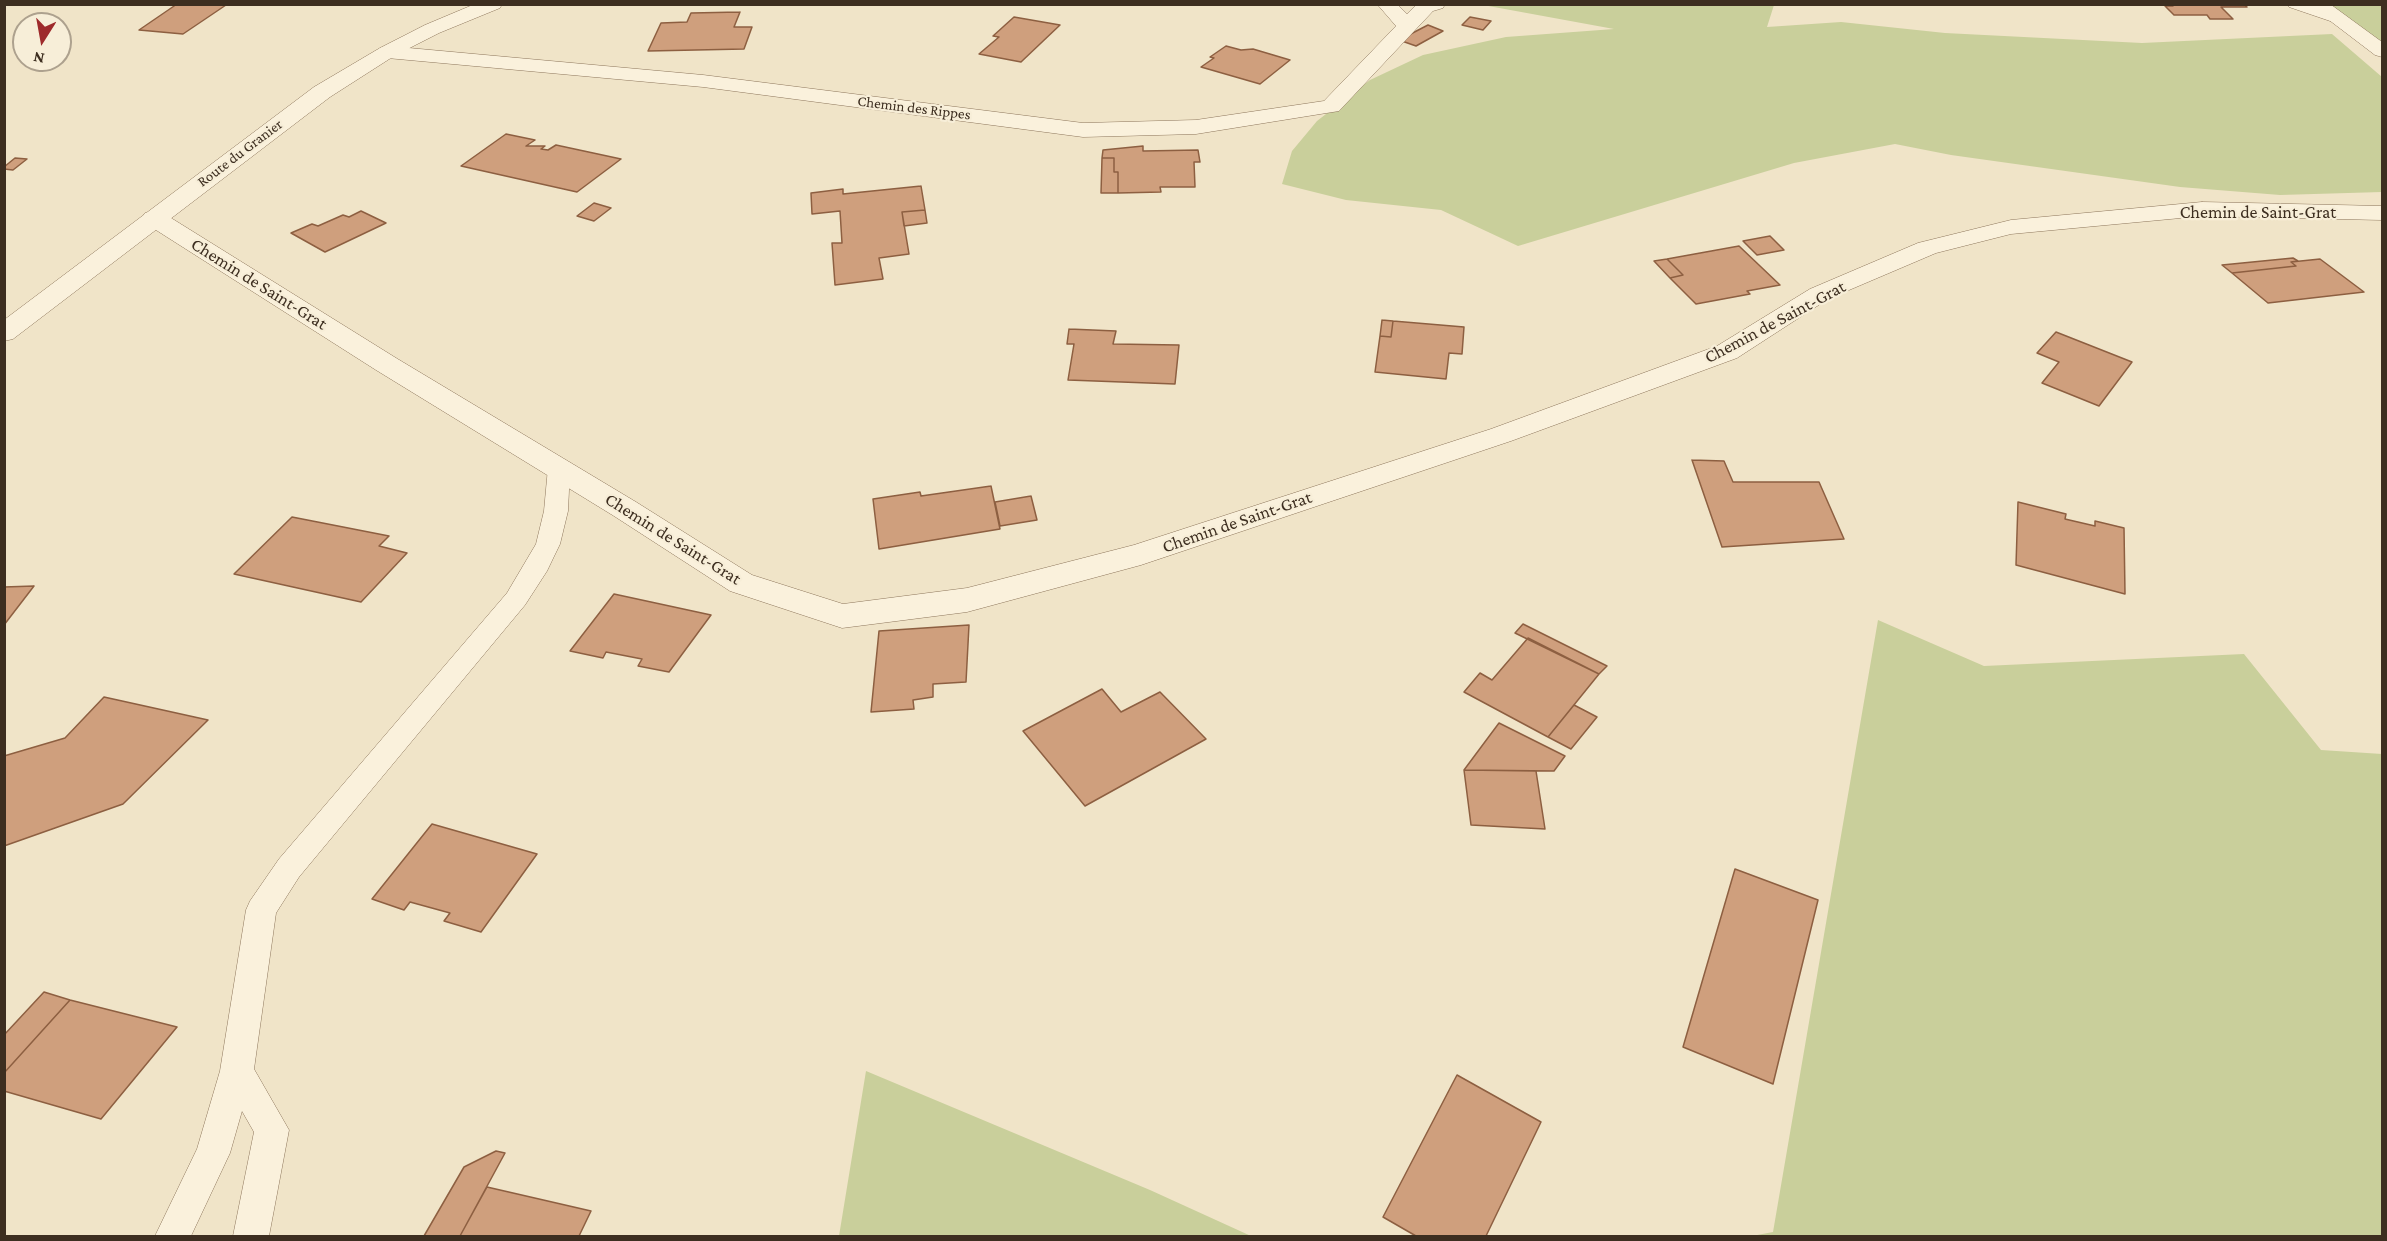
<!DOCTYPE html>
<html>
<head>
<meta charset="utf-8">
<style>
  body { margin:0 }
  #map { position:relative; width:2387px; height:1241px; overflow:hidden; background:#f0e4c8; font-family:"Crimson Pro",serif }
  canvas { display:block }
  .frame { position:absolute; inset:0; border:6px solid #3d2e20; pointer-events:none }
  .north { position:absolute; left:12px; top:12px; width:60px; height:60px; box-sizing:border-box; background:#f7eed8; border:2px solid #ada18e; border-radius:50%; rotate:191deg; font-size:16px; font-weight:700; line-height:24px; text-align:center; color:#3d2e20 }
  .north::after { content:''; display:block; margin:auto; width:21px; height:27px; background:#9e2a2b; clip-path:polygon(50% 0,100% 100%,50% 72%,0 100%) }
</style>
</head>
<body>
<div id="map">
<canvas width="2387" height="1241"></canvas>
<div class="frame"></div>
<div class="north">N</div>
</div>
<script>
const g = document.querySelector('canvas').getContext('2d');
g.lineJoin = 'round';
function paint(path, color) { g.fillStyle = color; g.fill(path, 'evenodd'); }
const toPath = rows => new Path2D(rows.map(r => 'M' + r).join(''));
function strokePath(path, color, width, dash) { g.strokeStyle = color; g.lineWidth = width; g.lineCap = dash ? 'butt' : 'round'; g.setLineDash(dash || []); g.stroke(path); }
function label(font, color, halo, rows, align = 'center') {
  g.font = font + ' "Crimson Pro",serif'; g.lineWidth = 4.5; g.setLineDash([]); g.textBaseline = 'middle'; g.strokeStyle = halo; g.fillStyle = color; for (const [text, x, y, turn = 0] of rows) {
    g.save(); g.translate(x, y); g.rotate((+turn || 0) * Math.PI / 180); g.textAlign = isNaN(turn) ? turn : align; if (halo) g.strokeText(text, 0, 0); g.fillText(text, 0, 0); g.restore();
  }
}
const green = toPath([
  [1483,5,1774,5,1767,27,1841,22,1945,33,2142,43,2332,34,2382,77,2382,192,2280,195,2180,187,1951,155,1895,144,1794,163,1518,246,1441,210,1346,200,1282,184,1292,151,1317,121,1370,80,1423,55,1506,37,1614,29],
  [2330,5,2382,5,2382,44],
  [1878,620,1984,666,2244,654,2321,750,2382,754,2382,1236,1752,1236,1773,1232],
  [866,1071,1150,1190,1251,1236,839,1236]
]);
const building = toPath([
  [177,4,223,4,226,5,183,34,139,30,177,4],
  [2171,4,2244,4,2247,7,2221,7,2233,19,2210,19,2207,15,2174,15,2165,6,2173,6,2171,4],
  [740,12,734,27,752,27,744,49,648,51,661,23,687,22,691,13,740,12],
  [1014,17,1060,25,1021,62,979,54,999,37,993,36,1014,17],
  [1470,17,1491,21,1483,30,1462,25,1470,17],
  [1428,25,1443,31,1416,46,1399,40,1428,25],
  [1226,46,1241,50,1253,49,1290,60,1260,84,1201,67,1214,58,1210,57,1226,46],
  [506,134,535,140,526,146,545,146,541,149,548,150,556,145,621,159,577,192,461,166,506,134],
  [1143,146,1143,151,1198,150,1200,162,1194,162,1195,187,1160,187,1161,192,1118,193,1118,172,1114,172,1114,158,1102,158,1103,150,1143,146],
  [15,158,27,159,13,170,4,169,4,167,15,158],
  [1102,158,1114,158,1114,172,1118,172,1118,193,1101,193,1102,158],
  [921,186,925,210,902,212,909,254,879,258,883,279,835,285,832,243,842,243,840,211,812,214,811,193,843,189,843,194,921,186],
  [594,203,611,208,594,221,577,216,594,203],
  [925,210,927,223,904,226,902,212,925,210],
  [361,211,386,223,325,252,291,233,312,224,318,226,343,215,349,217,361,211],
  [1770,236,1784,250,1757,255,1743,241,1770,236],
  [1739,246,1780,285,1747,291,1750,294,1696,304,1670,278,1683,275,1667,259,1739,246],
  [2293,258,2298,261,2291,262,2296,266,2232,273,2222,265,2293,258],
  [1667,259,1683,275,1670,278,1654,261,1667,259],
  [2320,259,2364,292,2268,303,2232,273,2296,266,2291,262,2320,259],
  [1382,320,1393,321,1391,337,1380,336,1382,320],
  [1393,321,1464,327,1462,354,1449,353,1446,379,1375,372,1380,336,1391,337,1393,321],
  [1069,329,1116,331,1113,344,1179,345,1175,384,1068,380,1074,344,1067,344,1069,329],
  [2056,332,2132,362,2099,406,2042,383,2059,362,2037,353,2056,332],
  [1692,460,1724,461,1733,482,1819,482,1844,539,1722,547,1692,460],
  [991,486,1000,529,879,549,873,499,920,492,921,496,991,486],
  [1031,496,1037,520,1000,526,995,502,1031,496],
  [2018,502,2066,514,2065,519,2095,526,2095,521,2124,528,2125,594,2016,565,2018,502],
  [292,517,389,536,379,546,407,553,361,602,234,574,292,517],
  [34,586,4,625,4,587,34,586],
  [614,594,711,615,669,672,638,666,642,659,606,652,603,658,570,651,614,594],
  [1523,624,1607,666,1599,674,1515,633,1523,624],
  [969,625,966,682,933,684,933,697,913,700,914,709,871,712,879,631,969,625],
  [1528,638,1599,674,1548,737,1464,692,1480,673,1492,680,1528,638],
  [1102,689,1121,712,1160,692,1206,739,1085,806,1023,731,1102,689],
  [104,697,208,720,123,804,4,846,4,756,65,738,104,697],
  [1574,705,1597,717,1571,749,1548,737,1574,705],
  [1499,723,1565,756,1554,771,1464,770,1499,723],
  [1464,770,1536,771,1545,829,1471,825,1464,770],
  [432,824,537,854,481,932,444,921,450,913,410,902,404,910,372,899,432,824],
  [1735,869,1818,900,1773,1084,1683,1047,1735,869],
  [44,992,70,1000,4,1073,4,1035,44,992],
  [70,1000,177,1027,101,1119,4,1091,4,1073,70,1000],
  [1457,1075,1541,1122,1486,1236,1416,1236,1383,1217,1457,1075],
  [496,1151,505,1153,460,1236,424,1236,464,1167,496,1151],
  [487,1187,591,1211,579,1236,460,1236,487,1187]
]);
const service = toPath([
  [2287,4,2310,4,2341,15,2344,18,2336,23,2289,7,2287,4],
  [559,461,567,463,570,468,568,511,560,544,547,571,525,605,299,877,276,913,254,1069,289,1130,269,1236,233,1236,254,1132,242,1111,230,1153,191,1236,155,1236,197,1149,220,1071,246,910,250,901,279,859,507,593,536,544,544,511,548,468,551,463,559,461]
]);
const minor = toPath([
  [1377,4,1397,4,1407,14,1417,4,1445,4,1443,8,1433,11,1339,111,1196,134,1083,137,703,87,387,58,380,56,377,52,380,48,387,46,703,75,1083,123,1196,120,1324,101,1396,26,1377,4],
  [2308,4,2330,4,2382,42,2382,57,2375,55,2308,4],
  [2202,202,2382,206,2382,220,2202,216,2011,234,1936,253,1828,299,1737,358,1511,441,1141,565,967,612,842,628,730,591,614,516,376,370,145,223,142,218,145,213,154,211,163,213,396,358,636,502,752,575,843,604,967,588,1134,545,1491,429,1717,346,1810,289,1918,243,2011,220,2202,202]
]);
const tertiary = toPath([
  [475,4,502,4,500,8,439,33,394,56,330,97,13,339,4,341,4,320,314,87,380,48,425,25,475,4]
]);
const farStreetnames = [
  ["Chemin des Rippes",914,108,7],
  ["Route du Granier",240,153,-37]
];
const streetNames = [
  ["Chemin de Saint-Grat",2258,212],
  ["Chemin de Saint-Grat",259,284,32],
  ["Chemin de Saint-Grat",1775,322,-28],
  ["Chemin de Saint-Grat",1237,522,-19],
  ["Chemin de Saint-Grat",673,539,32]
];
paint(green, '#c9cf9b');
paint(building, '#cf9f7d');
strokePath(building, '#8d5f41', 1.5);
strokePath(service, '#8d765c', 1);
strokePath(minor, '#8d765c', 1);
strokePath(tertiary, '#8d765c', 1);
paint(service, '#faf1dc');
paint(minor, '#faf1dc');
paint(tertiary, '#faf1dc');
label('15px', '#3d2e20', '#f7eed8', farStreetnames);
label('18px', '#3d2e20', '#f7eed8', streetNames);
</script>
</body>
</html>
